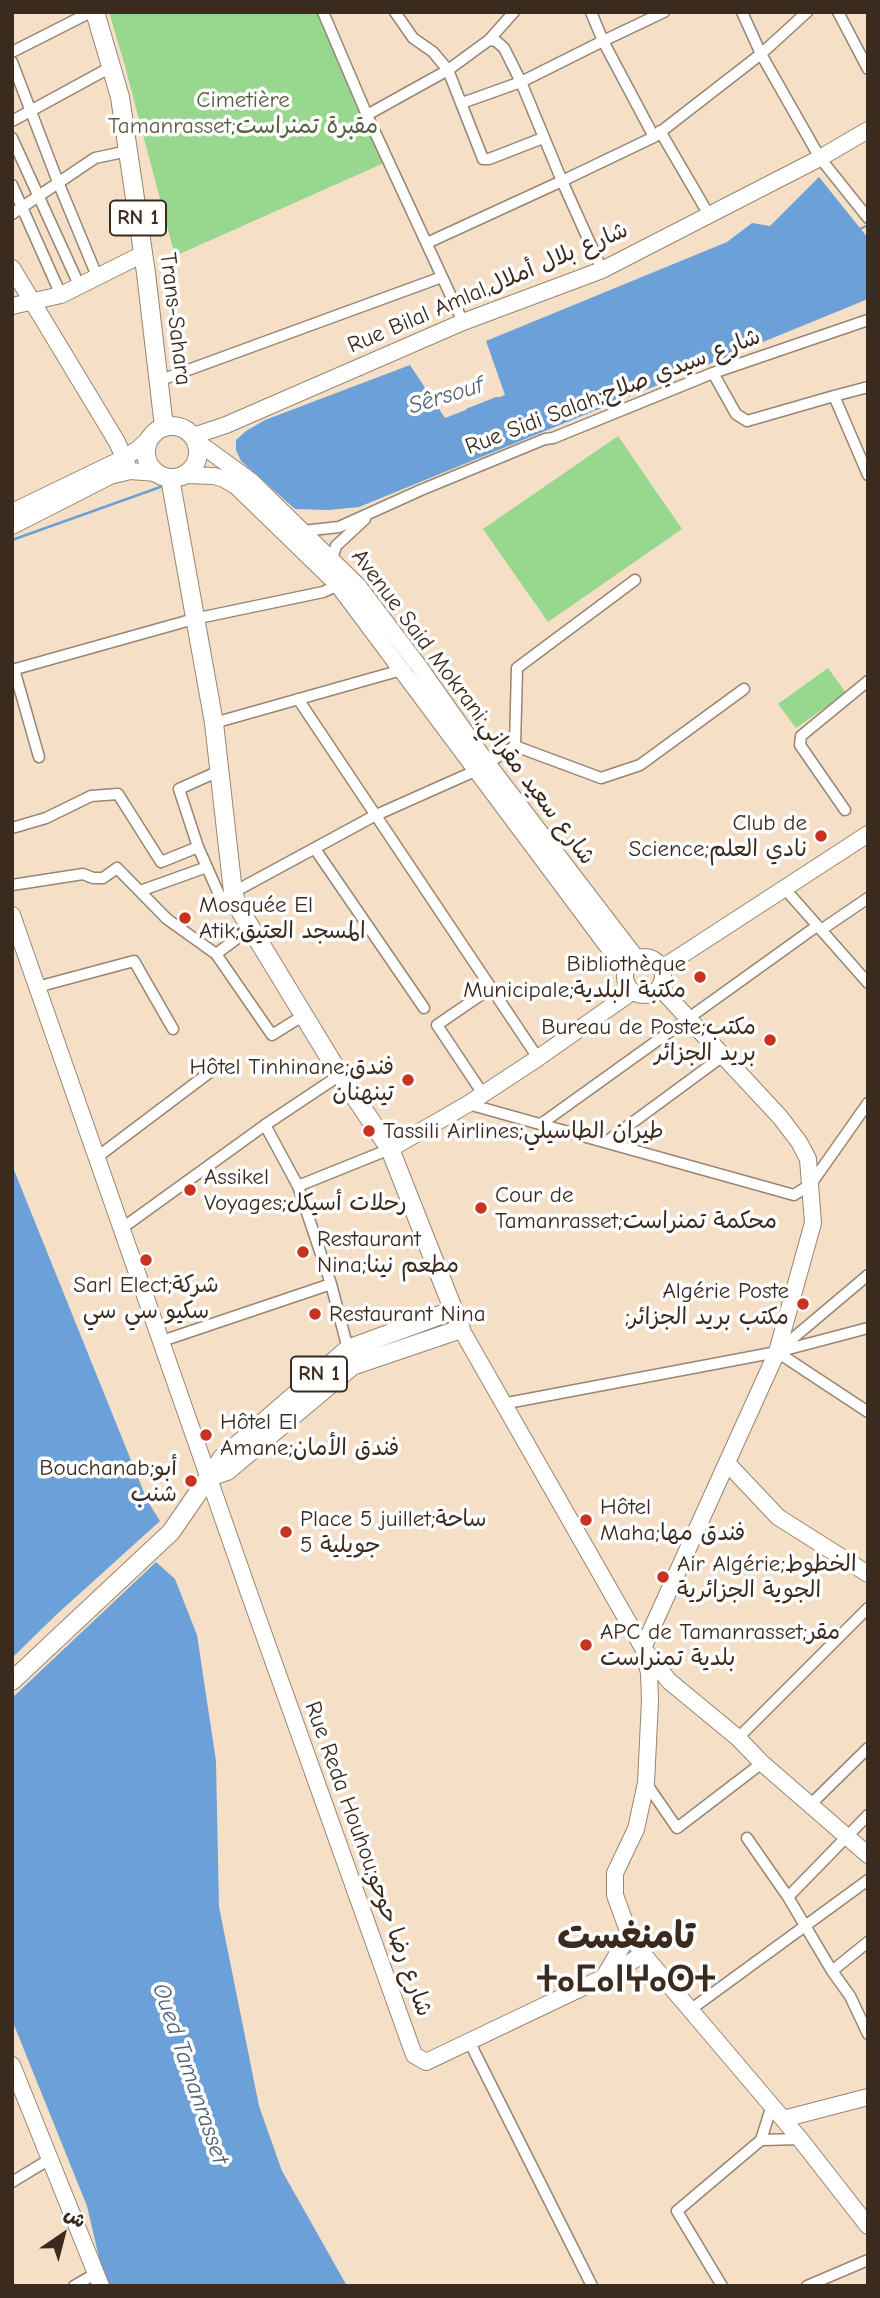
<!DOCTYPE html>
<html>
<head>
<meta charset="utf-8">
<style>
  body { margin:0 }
  #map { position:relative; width:880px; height:2298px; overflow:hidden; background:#f5e0c7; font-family:"Comic Neue","Playpen Sans Arabic",sans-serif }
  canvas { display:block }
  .frame { position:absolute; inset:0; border:14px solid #3b2a1e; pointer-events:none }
  .north { position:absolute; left:28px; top:2200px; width:70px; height:70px; -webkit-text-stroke:5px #fff; paint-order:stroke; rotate:35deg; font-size:19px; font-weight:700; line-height:28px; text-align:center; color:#3b2a1e }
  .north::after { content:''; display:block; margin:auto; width:24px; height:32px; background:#3b2a1e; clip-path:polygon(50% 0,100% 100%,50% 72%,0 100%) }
</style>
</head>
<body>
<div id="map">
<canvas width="880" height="2298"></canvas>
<div class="frame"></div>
<div class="north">ش</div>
</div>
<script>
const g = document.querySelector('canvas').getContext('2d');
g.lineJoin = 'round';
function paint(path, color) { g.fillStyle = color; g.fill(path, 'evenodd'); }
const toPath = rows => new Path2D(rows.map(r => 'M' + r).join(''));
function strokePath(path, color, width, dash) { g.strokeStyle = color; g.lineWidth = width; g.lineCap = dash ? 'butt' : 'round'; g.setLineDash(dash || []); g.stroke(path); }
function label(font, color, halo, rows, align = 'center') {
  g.font = font + ' "Comic Neue","Playpen Sans Arabic","Noto Sans Tifinagh",sans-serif'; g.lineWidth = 7; g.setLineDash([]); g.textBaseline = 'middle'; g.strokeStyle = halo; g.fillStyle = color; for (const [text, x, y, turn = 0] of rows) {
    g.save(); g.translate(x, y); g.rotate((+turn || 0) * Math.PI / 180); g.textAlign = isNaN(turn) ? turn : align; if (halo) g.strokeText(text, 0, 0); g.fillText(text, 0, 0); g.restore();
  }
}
const green = toPath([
  [109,12,317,12,384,163,175,256,125,66],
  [618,436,682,529,548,622,483,529],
  [828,668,846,693,796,728,778,704]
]);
const water = toPath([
  [819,177,868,238,868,299,359,507,329,510,295,509,241,461,236,450,236,440,246,431,265,420,410,365,445,418,505,395,486,341,727,242,752,223,770,226],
  [12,1165,147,1500,160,1521,56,1615,12,1658],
  [156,1562,175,1579,197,1635,216,1761,219,1907,259,2106,282,2171,347,2286,109,2286,100,2262,87,2206,12,2020,12,1698]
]);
const stream = toPath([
  [858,230,868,225],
  [467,410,497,398],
  [12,540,166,485]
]);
const street = toPath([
  [323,12,367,115,463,322],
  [395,12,413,38,433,52,448,70,483,159,489,159,543,138],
  [591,12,603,41,521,82,562,181,654,137,761,54,820,158,868,218],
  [742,12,761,54,807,12],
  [838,12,868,69],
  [489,40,514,12],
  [12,52,91,12],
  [12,62,58,182,97,276],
  [367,115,448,70,489,40,496,41,504,48,521,82,462,103],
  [12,121,111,67],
  [660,131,709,215],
  [654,137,603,41,664,12],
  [12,138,80,287],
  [12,185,61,295],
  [12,214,95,158,128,151],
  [427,243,562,181,602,270],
  [713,373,736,414,747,421,834,396],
  [158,381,442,277],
  [868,387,834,396,868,475],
  [303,531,339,527,421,490,545,439,553,438,713,373,868,320],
  [332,559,336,546,365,519],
  [14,669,39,757],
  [12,670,194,619,323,592,338,585],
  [298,699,538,1058],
  [214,723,405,669],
  [515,746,601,778,640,765,744,689],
  [515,746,517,668,635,580],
  [219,771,179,789,198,847,221,899,374,816,475,771,515,746],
  [845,810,800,745,801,736,868,681],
  [12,828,46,818,91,796,118,794,161,862,198,847],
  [315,849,424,1008],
  [12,885,83,874,93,878,103,878,117,868,167,919,216,954,251,928],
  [785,889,868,983],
  [140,891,207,867],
  [821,930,868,898],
  [216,954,272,1035,304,1015],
  [37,987,134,961,173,1029],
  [483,1094,437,1025,491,988],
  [468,1104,794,1195,811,1184,868,1103],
  [541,1124,817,926],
  [606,1142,723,1056],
  [96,1158,218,1066],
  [298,1186,265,1125,340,1075],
  [121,1229,265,1125],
  [162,1341,331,1284],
  [779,1350,868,1275],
  [777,1352,868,1412],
  [349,1353,331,1284,298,1186,390,1149],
  [502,1404,777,1352,868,1328],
  [738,1738,868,1608],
  [646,1783,677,1828,762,1763],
  [811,1804,868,1748],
  [747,1838,788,1897,832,1971,850,1996,868,2034],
  [788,1897,868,1815],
  [832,1971,868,1942],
  [690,2010,868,1880],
  [469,2041,592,2286],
  [761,2140,772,2105],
  [12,2182,50,2159],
  [74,2286,95,2274],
  [722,2286,677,2211,761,2140,800,2139],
  [807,2286,868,2260]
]);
const secondary = toPath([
  [12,268,117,442,130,471],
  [12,306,61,295,143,254],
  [193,436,226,425,463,322,602,270,820,158,868,130],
  [196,441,251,481,359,587,418,665,487,763,637,959],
  [186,475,214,476,224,479,236,486,338,585,626,971],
  [12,512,124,458,138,449,151,437],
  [12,526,110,476,130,471,157,473],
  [12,915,250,1596,414,2055,426,2062,617,1971,643,1954],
  '625 976a19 19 0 1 1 38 0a19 19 0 1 1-38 0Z',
  [662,968,868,834],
  [390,1149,468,1104,538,1058,632,992],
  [461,1329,643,1648,649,1673,650,1700,646,1783,636,1829,615,1873,615,1895,629,1934,643,1954,800,2139,868,2226],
  [727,1463,778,1517,868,1574],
  [643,1648,777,1352,813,1223,808,1159,799,1142,780,1117,660,988],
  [647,1653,669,1681,738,1738,762,1763,868,1855],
  [604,1977,629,1934],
  [12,2065,101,2286],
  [783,2119,868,2097]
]);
const primary = toPath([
  [95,12,120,97,146,273,164,427],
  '146 452a26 26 0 1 1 52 0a26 26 0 1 1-52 0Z',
  [170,478,214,723,233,892,238,907,340,1075,390,1149,461,1329,352,1366,227,1471,209,1477],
  [12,1681,171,1532,222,1458,348,1349,454,1310]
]);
const markers = [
  [821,836,7,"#c8321e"],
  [185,918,7,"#c8321e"],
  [700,977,7,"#c8321e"],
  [770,1040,7,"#c8321e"],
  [408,1080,7,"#c8321e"],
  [369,1131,7,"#c8321e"],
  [190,1190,7,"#c8321e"],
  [481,1208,7,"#c8321e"],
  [303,1252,7,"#c8321e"],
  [146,1260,7,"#c8321e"],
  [803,1304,7,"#c8321e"],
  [315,1314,7,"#c8321e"],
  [206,1435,7,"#c8321e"],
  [191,1481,7,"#c8321e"],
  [586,1520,7,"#c8321e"],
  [286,1532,7,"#c8321e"],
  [663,1577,7,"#c8321e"],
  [586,1645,7,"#c8321e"]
];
const shields = [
  [138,218,56],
  [319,1374,56]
];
const shieldNames = [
  ["RN 1",138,218],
  ["RN 1",319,1374]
];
const parkNames = [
  ["Cimetière",243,100],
  ["Tamanrasset;مقبرة تمنراست",243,126]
];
const streetNames = [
  ["Rue Bilal Amlal,شارع بلال أملال",488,288,-23],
  ["Trans-Sahara",175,319,83],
  ["Rue Sidi Salah;شارع سيدي صلاح",613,392,-21],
  ["Avenue Said Mokrani;شارع سعيد مقراني",473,707,53],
  ["Rue Reda Houhou;شارع رضا حوحو",368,1859,70]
];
const poiNames = [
  ["Club de",807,823,"right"],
  ["Science;نادي العلم",807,849,"right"],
  ["Mosquée El",199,905],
  ["Atik;المسجد العتيق",199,931],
  ["Bibliothèque",686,964,"right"],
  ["Municipale;مكتبة البلدية",686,990,"right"],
  ["Bureau de Poste;مكتب",756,1027,"right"],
  ["بريد الجزائر",756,1053,"right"],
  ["Hôtel Tinhinane;فندق",394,1067,"right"],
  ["تينهنان",394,1093,"right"],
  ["Tassili Airlines;طيران الطاسيلي",383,1131],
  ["Assikel",204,1177],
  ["Voyages;رحلات أسيكل",204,1203],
  ["Cour de",495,1195],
  ["Tamanrasset;محكمة تمنراست",495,1221],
  ["Restaurant",317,1239],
  ["Nina;مطعم نينا",317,1265],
  ["Sarl Elect;شركة",146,1285,"center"],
  ["سكيو سي سي",146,1311,"center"],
  ["Algérie Poste",789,1291,"right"],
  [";مكتب بريد الجزائر",789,1317,"right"],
  ["Restaurant Nina",329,1314],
  ["Hôtel El",220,1422],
  ["Amane;فندق الأمان",220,1448],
  ["Bouchanab;أبو",177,1468,"right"],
  ["شنب",177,1494,"right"],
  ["Hôtel",600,1507],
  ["Maha;فندق مها",600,1533],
  ["Place 5 juillet;ساحة",300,1519],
  ["5 جويلية",300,1545],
  ["Air Algérie;الخطوط",677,1564],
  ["الجوية الجزائرية",677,1590],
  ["APC de Tamanrasset;مقر",600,1632],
  ["بلدية تمنراست",600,1658]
];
const waterNames = [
  ["Sêrsouf",446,396,-17],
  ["Oued Tamanrasset",190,2074,71]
];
const townNames = [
  ["تامنغست",626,1938],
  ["ⵜⴰⵎⴰⵏⵖⴰⵙⵜ",626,1981]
];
paint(green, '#97d78e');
paint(water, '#6ba0d8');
strokePath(stream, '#6ba0d8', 2.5);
strokePath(street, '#988572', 13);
strokePath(secondary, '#988572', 18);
strokePath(primary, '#988572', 20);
strokePath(street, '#fff', 10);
strokePath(secondary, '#fff', 16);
strokePath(primary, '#fff', 18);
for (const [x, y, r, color] of markers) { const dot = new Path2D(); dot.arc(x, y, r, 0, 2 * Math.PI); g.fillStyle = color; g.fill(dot); strokePath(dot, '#fff', 2.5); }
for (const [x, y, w] of shields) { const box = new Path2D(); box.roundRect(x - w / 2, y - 17.5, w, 35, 5); g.fillStyle = '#fff'; g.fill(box); strokePath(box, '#3b2a1e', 2); }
label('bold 21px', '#3b2a1e', null, shieldNames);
label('23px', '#575e40', '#fff', parkNames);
label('23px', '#3b2a1e', '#fff', streetNames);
label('23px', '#3b2a1e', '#fff', poiNames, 'left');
label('italic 24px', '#515f72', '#fff', waterNames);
label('bold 37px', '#3b2a1e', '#fff', townNames);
</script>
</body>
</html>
